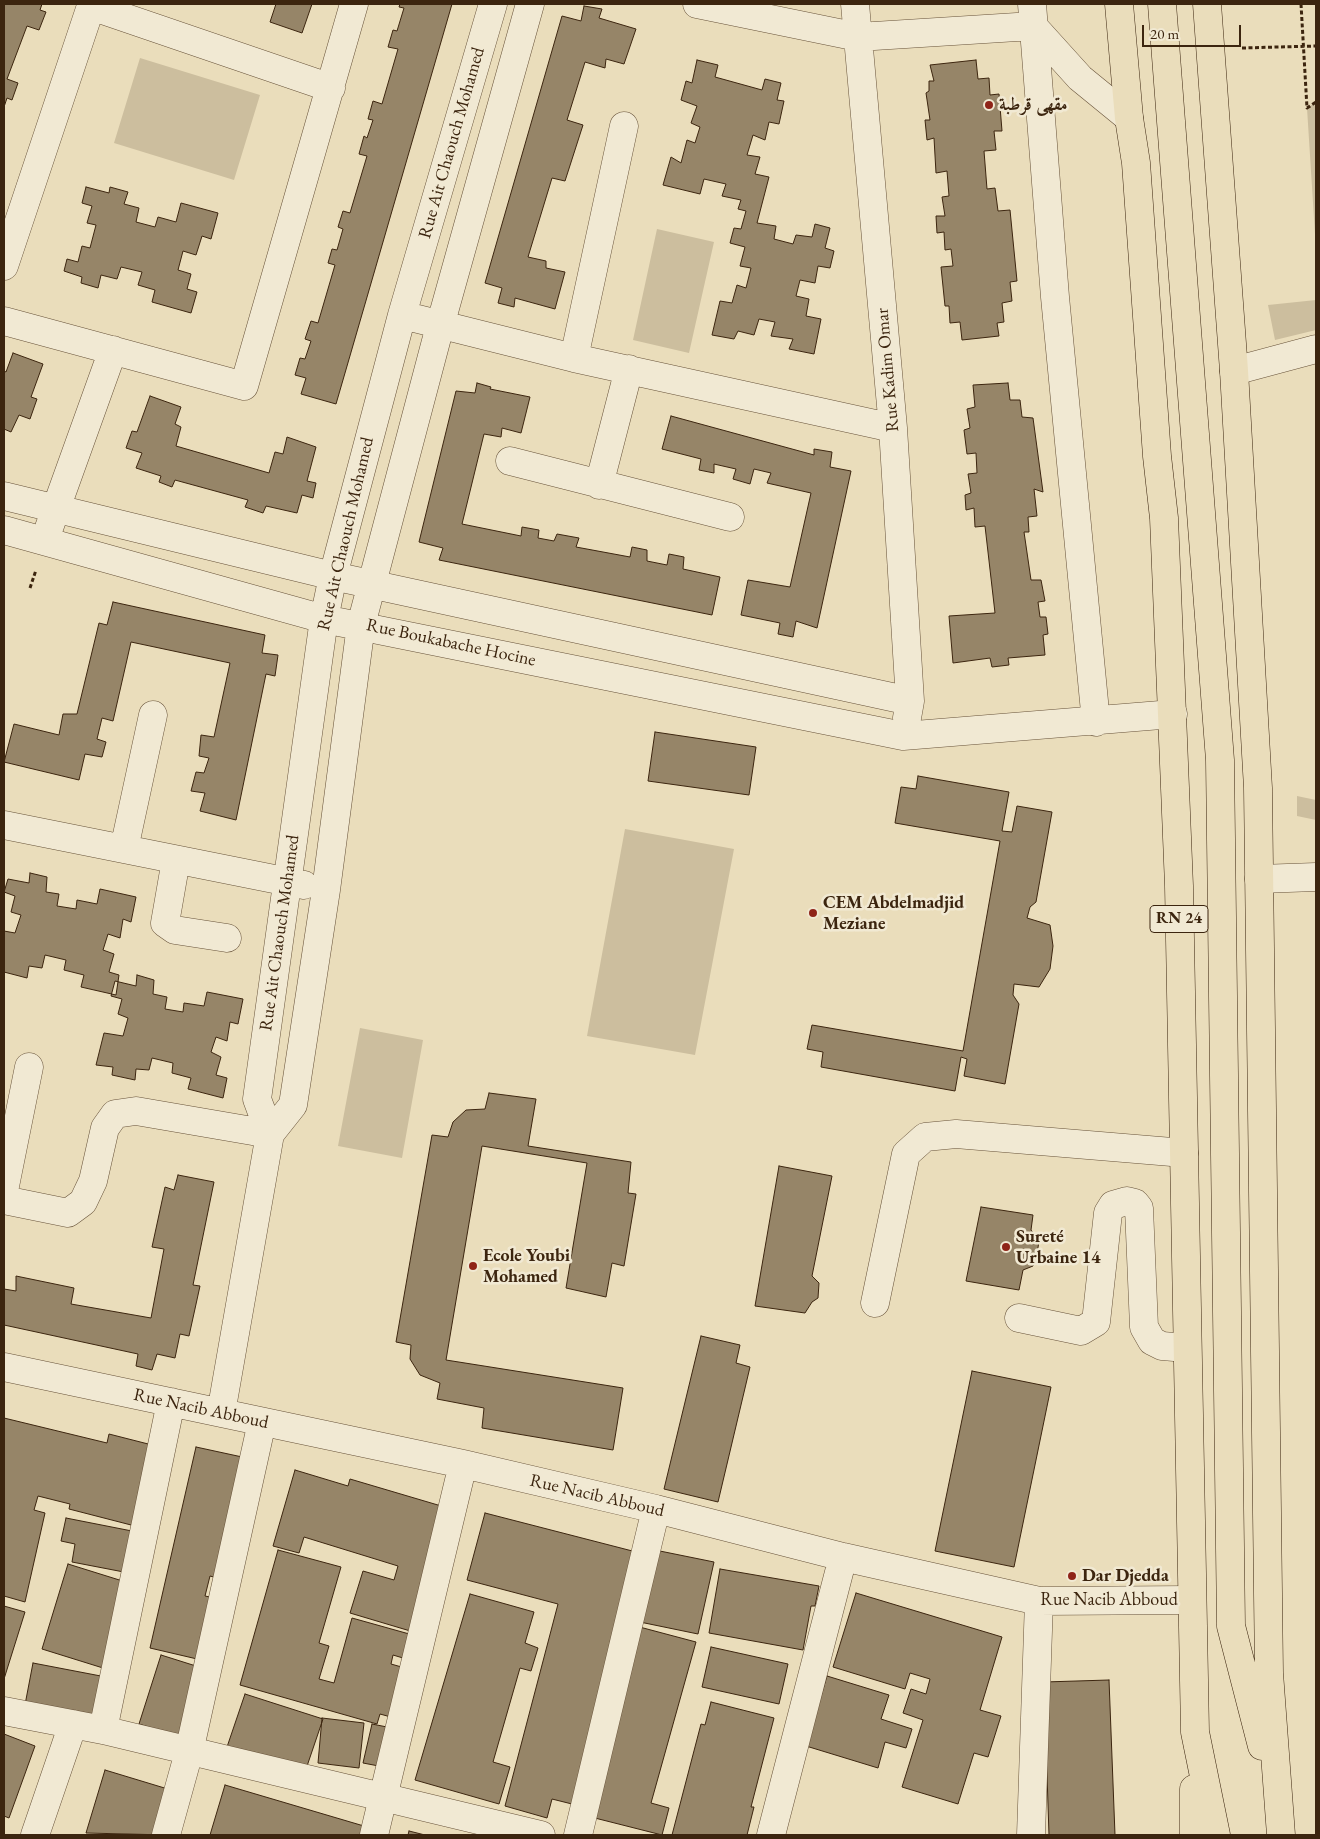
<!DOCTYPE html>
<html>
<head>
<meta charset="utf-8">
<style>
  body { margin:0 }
  #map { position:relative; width:1320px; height:1839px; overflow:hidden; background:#eaddbb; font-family:"EB Garamond",serif }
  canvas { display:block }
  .frame { position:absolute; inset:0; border:5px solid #3c250f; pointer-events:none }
  .scale { position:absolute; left:1142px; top:25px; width:99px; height:22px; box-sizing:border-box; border:2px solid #3c250f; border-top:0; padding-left:6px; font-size:15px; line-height:18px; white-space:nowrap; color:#3c250f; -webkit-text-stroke:4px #f1e9d3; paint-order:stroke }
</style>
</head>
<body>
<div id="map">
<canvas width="1320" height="1839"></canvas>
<div class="frame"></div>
<div class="scale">20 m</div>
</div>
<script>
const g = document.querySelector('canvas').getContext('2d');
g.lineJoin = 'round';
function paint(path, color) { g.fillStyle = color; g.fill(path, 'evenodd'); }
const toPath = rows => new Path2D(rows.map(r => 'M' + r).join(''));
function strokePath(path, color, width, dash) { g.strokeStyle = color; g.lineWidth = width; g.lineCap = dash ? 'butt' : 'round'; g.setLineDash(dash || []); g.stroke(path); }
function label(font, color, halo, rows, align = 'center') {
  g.font = font + ' "EB Garamond",Amiri,serif'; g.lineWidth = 5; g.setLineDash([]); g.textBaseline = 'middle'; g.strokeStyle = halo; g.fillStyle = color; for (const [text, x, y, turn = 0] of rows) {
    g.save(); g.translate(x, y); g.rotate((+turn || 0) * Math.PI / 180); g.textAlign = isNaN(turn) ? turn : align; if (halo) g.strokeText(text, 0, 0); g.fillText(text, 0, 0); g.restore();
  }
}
const green = toPath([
  [140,58,260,95,234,180,114,143],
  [1316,102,1316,250,1307,108],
  [657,229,714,242,689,353,633,340],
  [1316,300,1316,330,1275,340,1268,305],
  [1297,796,1316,800,1316,820,1297,816],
  [625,829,734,849,695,1055,587,1036],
  [360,1028,423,1040,402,1158,338,1146]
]);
const building = toPath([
  [4,4,42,4,40,10,46,12,39,30,27,26,7,79,18,83,12,100,7,98,4,107,4,4],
  [276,4,312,4,302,33,270,22,276,4],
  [400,4,452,4,336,404,301,394,306,378,295,375,300,358,305,359,311,341,305,339,311,321,318,323,335,265,328,263,332,249,337,250,343,229,338,227,343,211,350,213,367,156,359,154,364,136,367,138,373,120,368,119,373,101,382,104,398,49,388,47,393,30,397,31,404,8,399,7,400,4],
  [584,6,602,9,599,18,636,29,624,64,606,59,605,68,585,62,567,120,583,125,565,181,552,178,528,257,546,261,546,268,565,272,555,309,515,298,514,307,498,303,502,288,485,283,562,16,581,21,584,6],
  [697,60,718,65,715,77,762,90,765,79,781,83,777,100,784,101,779,124,769,122,765,140,753,135,747,155,760,157,755,174,769,177,757,223,776,226,774,239,793,244,796,235,812,237,815,224,830,228,825,248,834,251,830,268,818,266,815,283,800,280,796,296,809,299,806,316,821,319,814,354,789,349,793,339,771,336,775,322,759,319,754,335,738,331,734,339,712,335,720,301,732,303,737,285,746,288,751,268,740,266,745,247,730,243,734,228,741,229,746,211,738,209,741,200,722,196,726,184,704,179,700,194,663,185,671,157,681,163,687,140,695,143,700,127,691,123,697,106,681,100,686,81,692,83,697,60],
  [976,60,978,79,989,78,990,95,999,94,1002,131,994,131,996,150,984,151,987,189,995,188,998,211,1010,210,1017,281,1010,282,1012,301,1002,303,1004,322,997,323,999,336,962,340,960,322,950,323,949,306,945,306,941,267,953,266,951,249,945,250,944,232,937,233,936,216,945,216,942,197,949,196,947,171,936,173,934,138,927,140,925,120,930,120,926,93,929,91,929,81,934,81,930,65,976,60],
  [86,187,109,193,110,187,128,192,124,204,139,208,136,222,155,227,158,217,176,222,181,203,218,213,211,239,202,236,196,255,183,251,178,270,191,274,187,289,197,292,191,313,152,302,155,290,138,285,142,272,121,267,117,279,101,275,98,288,81,283,82,277,64,271,67,259,78,262,82,246,90,248,96,225,87,223,92,206,82,203,86,187],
  [13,353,43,364,31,397,37,399,30,419,19,415,11,432,4,429,4,371,6,372,13,353],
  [477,383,491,387,490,389,530,397,521,433,502,428,501,437,484,434,462,524,521,536,522,527,539,530,538,538,554,541,557,534,579,538,576,547,630,557,632,547,647,550,647,561,667,565,669,554,684,557,683,569,720,577,712,615,439,560,443,548,419,542,456,391,475,393,477,383],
  [1008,383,1010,400,1020,400,1022,417,1033,418,1043,492,1034,489,1037,516,1028,517,1029,532,1024,532,1031,580,1041,580,1045,601,1038,602,1040,617,1046,617,1048,634,1043,635,1045,655,1008,658,1009,665,992,667,990,658,953,663,949,616,995,613,985,526,975,527,974,508,966,510,965,495,971,493,968,474,977,473,976,453,967,454,964,430,970,428,967,409,975,407,973,385,1008,383],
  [150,396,181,407,175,424,181,427,176,446,269,473,275,452,283,454,287,437,316,447,307,481,316,483,313,498,302,495,297,513,266,506,263,513,245,507,248,500,175,480,172,487,159,482,161,476,136,468,142,453,126,448,132,431,137,432,150,396],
  [671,416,814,455,814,449,832,452,830,467,851,471,817,628,796,621,793,637,778,634,780,623,741,615,748,580,790,587,811,493,767,483,771,473,754,469,750,484,733,479,736,469,714,464,714,473,699,470,701,459,662,449,671,416],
  [113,602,265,635,262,653,278,655,275,676,266,674,236,820,200,811,205,793,191,791,196,772,204,773,209,758,199,756,201,735,214,737,230,663,131,642,113,721,102,718,97,739,106,742,102,757,85,754,79,780,4,762,14,724,59,735,63,714,77,714,99,623,107,625,113,602],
  [655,732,756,747,749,795,648,781,655,732],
  [918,776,1009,792,1002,831,1012,832,1017,806,1052,812,1036,902,1030,907,1027,918,1050,925,1053,946,1050,969,1039,987,1014,984,1013,995,1019,1004,1005,1084,964,1076,967,1059,961,1057,955,1091,821,1067,823,1052,807,1049,812,1025,963,1051,1000,841,895,823,901,787,916,789,918,776],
  [30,873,47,877,46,892,59,894,57,906,76,909,77,900,97,904,100,889,136,897,131,922,123,919,120,938,108,934,103,950,114,954,109,972,119,975,116,995,81,987,84,975,64,970,66,960,45,955,42,968,29,966,27,978,4,972,4,931,15,933,21,915,11,912,15,896,4,892,8,879,29,883,30,873],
  [137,975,154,980,153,994,167,997,165,1009,183,1012,184,1003,204,1006,207,992,243,999,238,1024,230,1022,227,1041,216,1037,211,1052,221,1057,216,1075,227,1078,223,1098,188,1089,191,1078,172,1073,173,1063,152,1058,149,1070,136,1069,135,1080,112,1075,113,1067,96,1065,104,1033,123,1036,128,1018,118,1014,122,999,111,996,115,981,136,986,137,975],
  [489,1093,536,1099,528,1146,631,1162,628,1193,636,1194,624,1266,612,1263,606,1297,566,1288,587,1163,482,1146,446,1360,623,1388,613,1450,482,1428,484,1408,437,1399,440,1383,420,1375,410,1359,411,1345,396,1342,432,1135,448,1137,453,1122,466,1110,485,1109,489,1093],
  [779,1166,832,1176,812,1276,819,1283,818,1298,812,1302,805,1313,755,1306,779,1166],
  [178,1175,214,1182,193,1285,200,1286,189,1336,180,1334,175,1358,157,1354,152,1370,136,1366,138,1354,4,1325,4,1289,16,1291,16,1276,74,1288,71,1304,151,1318,164,1249,152,1247,165,1187,174,1190,178,1175],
  [981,1207,1033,1215,1031,1230,1039,1241,1037,1254,1033,1266,1023,1270,1019,1290,966,1281,981,1207],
  [701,1336,740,1345,736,1363,750,1367,718,1502,664,1489,701,1336],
  [972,1371,1051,1387,1014,1567,935,1551,972,1371],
  [4,1418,107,1443,109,1434,156,1446,135,1526,69,1509,70,1504,38,1496,34,1510,45,1513,25,1602,4,1596,4,1418],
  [196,1447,256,1460,228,1581,210,1576,205,1596,224,1600,210,1662,150,1648,196,1447],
  [295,1470,348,1486,350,1479,448,1508,417,1633,350,1613,363,1571,394,1580,398,1566,304,1537,299,1553,273,1546,295,1470],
  [485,1513,644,1554,580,1806,552,1799,547,1818,505,1806,558,1604,467,1580,485,1513],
  [66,1518,137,1532,129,1573,72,1562,75,1544,61,1541,66,1518],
  [650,1549,714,1562,698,1634,635,1621,650,1549],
  [278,1550,341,1567,319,1643,329,1646,319,1679,334,1683,352,1618,420,1637,413,1661,393,1655,391,1664,412,1670,398,1719,380,1714,377,1724,240,1685,278,1550],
  [68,1564,129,1583,103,1668,42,1649,68,1564],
  [720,1569,819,1586,815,1606,811,1606,803,1650,709,1633,720,1569],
  [856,1593,1002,1637,980,1710,1001,1716,988,1757,974,1753,958,1804,902,1787,923,1720,903,1713,911,1689,926,1694,930,1679,910,1673,905,1689,833,1667,856,1593],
  [470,1594,534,1612,525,1643,538,1648,531,1671,520,1668,493,1762,510,1767,499,1804,415,1780,470,1594],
  [4,1606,25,1612,4,1679,4,1606],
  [632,1625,696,1642,651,1803,669,1808,662,1835,583,1815,632,1625],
  [711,1647,788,1664,779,1704,702,1687,711,1647],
  [161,1655,215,1672,192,1741,139,1724,161,1655],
  [33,1663,106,1677,98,1721,24,1710,33,1663],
  [827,1676,889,1695,881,1719,912,1729,906,1748,885,1742,878,1768,806,1746,827,1676],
  [1109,1680,1115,1835,1049,1835,1044,1682,1109,1680],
  [245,1694,323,1719,305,1772,227,1747,245,1694],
  [711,1702,774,1718,751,1807,754,1807,747,1835,672,1835,701,1724,705,1725,711,1702],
  [322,1718,364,1723,359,1768,318,1763,322,1718],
  [372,1724,392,1728,384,1767,363,1763,372,1724],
  [4,1734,35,1746,9,1818,4,1816,4,1734],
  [105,1770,181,1793,168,1835,86,1833,105,1770],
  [225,1785,374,1829,372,1835,210,1835,225,1785],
  [409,1831,425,1835,408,1835,409,1831]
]);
const path = toPath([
  [1301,4,1307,108,1316,102],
  [1242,48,1316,46],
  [30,588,36,570]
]);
const minor = toPath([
  [697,4,858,37,1033,26],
  [855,4,893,428,910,701,907,718],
  [1032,4,1055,297,1096,722],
  [1033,26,1080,78,1129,118],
  [4,266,91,6,331,88],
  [402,315,574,358,893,428],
  [4,321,244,386,354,4],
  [574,358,624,126],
  [1234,371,1316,349],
  [510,461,730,517],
  [599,485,629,369],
  [4,496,333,576,910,701],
  [49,528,113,350],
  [4,530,324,619,903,736,1173,714],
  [4,825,304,885],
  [124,849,153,715],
  [176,860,165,923,175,930,227,938],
  [1259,879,1316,877],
  [270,1134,257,1099,324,619,333,576,402,315,493,4],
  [4,1191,29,1067],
  [4,1200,68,1213,83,1202,93,1181,105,1128,115,1114,136,1111,270,1134],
  [875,1303,906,1154,925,1137,956,1134,1184,1153],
  [1019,1318,1081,1331,1096,1322,1108,1213,1113,1205,1127,1201,1135,1203,1139,1208,1144,1327,1152,1341,1162,1346,1187,1348],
  [4,1367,463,1464,656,1509,843,1557,1039,1601,1191,1600],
  [221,1413,270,1134,293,1105,326,890,361,625,440,326,530,4],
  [4,1711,103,1730,541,1835],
  [103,1730,171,1402],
  [35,1835,73,1724],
  [166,1835,189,1752,262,1422],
  [374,1835,463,1464],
  [578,1835,656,1509],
  [771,1835,843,1557],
  [1031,1835,1039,1601]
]);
const major = toPath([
  [1119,4,1129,118,1136,163,1157,456,1164,518,1179,886,1195,1732,1216,1835],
  [1162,4,1220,760,1231,1626,1262,1746],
  [1207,4,1234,371,1258,788,1269,1673,1281,1835],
  [1194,1835,1194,1789]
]);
const markers = [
  [989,105,5,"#8f2418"],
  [813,913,5,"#8f2418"],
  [1006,1247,5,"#8f2418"],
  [473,1266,5,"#8f2418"],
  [1072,1576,5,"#8f2418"]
];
const shields = [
  [1179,919,58]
];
const shieldNames = [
  ["RN 24",1179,919]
];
const poiNames = [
  ["مقهى قرطبة",999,105],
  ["CEM Abdelmadjid",823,903],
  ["Meziane",823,924],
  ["Sureté",1016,1237],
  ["Urbaine 14",1016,1258],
  ["Ecole Youbi",483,1256],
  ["Mohamed",483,1277],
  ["Dar Djedda",1082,1576]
];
const streetNames = [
  ["Rue Ait Chaouch Mohamed",452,143,-74],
  ["Rue Kadim Omar",888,370,-95],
  ["Rue Ait Chaouch Mohamed",346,534,-77],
  ["Rue Boukabache Hocine",451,643,12],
  ["Rue Ait Chaouch Mohamed",280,933,-82],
  ["Rue Nacib Abboud",201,1409,12],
  ["Rue Nacib Abboud",597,1496,13],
  ["Rue Nacib Abboud",1109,1600]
];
paint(green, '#ccbe9e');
paint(building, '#968568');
strokePath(building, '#3c250f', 1);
strokePath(minor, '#68533a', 29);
strokePath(major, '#3c250f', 29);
strokePath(path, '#3c250f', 3, [4, 2.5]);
strokePath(minor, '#f1e9d3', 28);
strokePath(major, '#eaddbb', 28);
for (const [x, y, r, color] of markers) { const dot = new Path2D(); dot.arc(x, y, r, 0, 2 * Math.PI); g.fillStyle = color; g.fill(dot); strokePath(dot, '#f1e9d3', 2); }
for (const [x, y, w] of shields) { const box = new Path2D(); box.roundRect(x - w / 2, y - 13.5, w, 27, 4); g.fillStyle = '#f1e9d3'; g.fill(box); strokePath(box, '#3c250f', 1); }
label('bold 16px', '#3c250f', null, shieldNames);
label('bold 18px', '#3c250f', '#f1e9d3', poiNames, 'left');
label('18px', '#3c250f', '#f1e9d3', streetNames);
</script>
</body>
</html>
